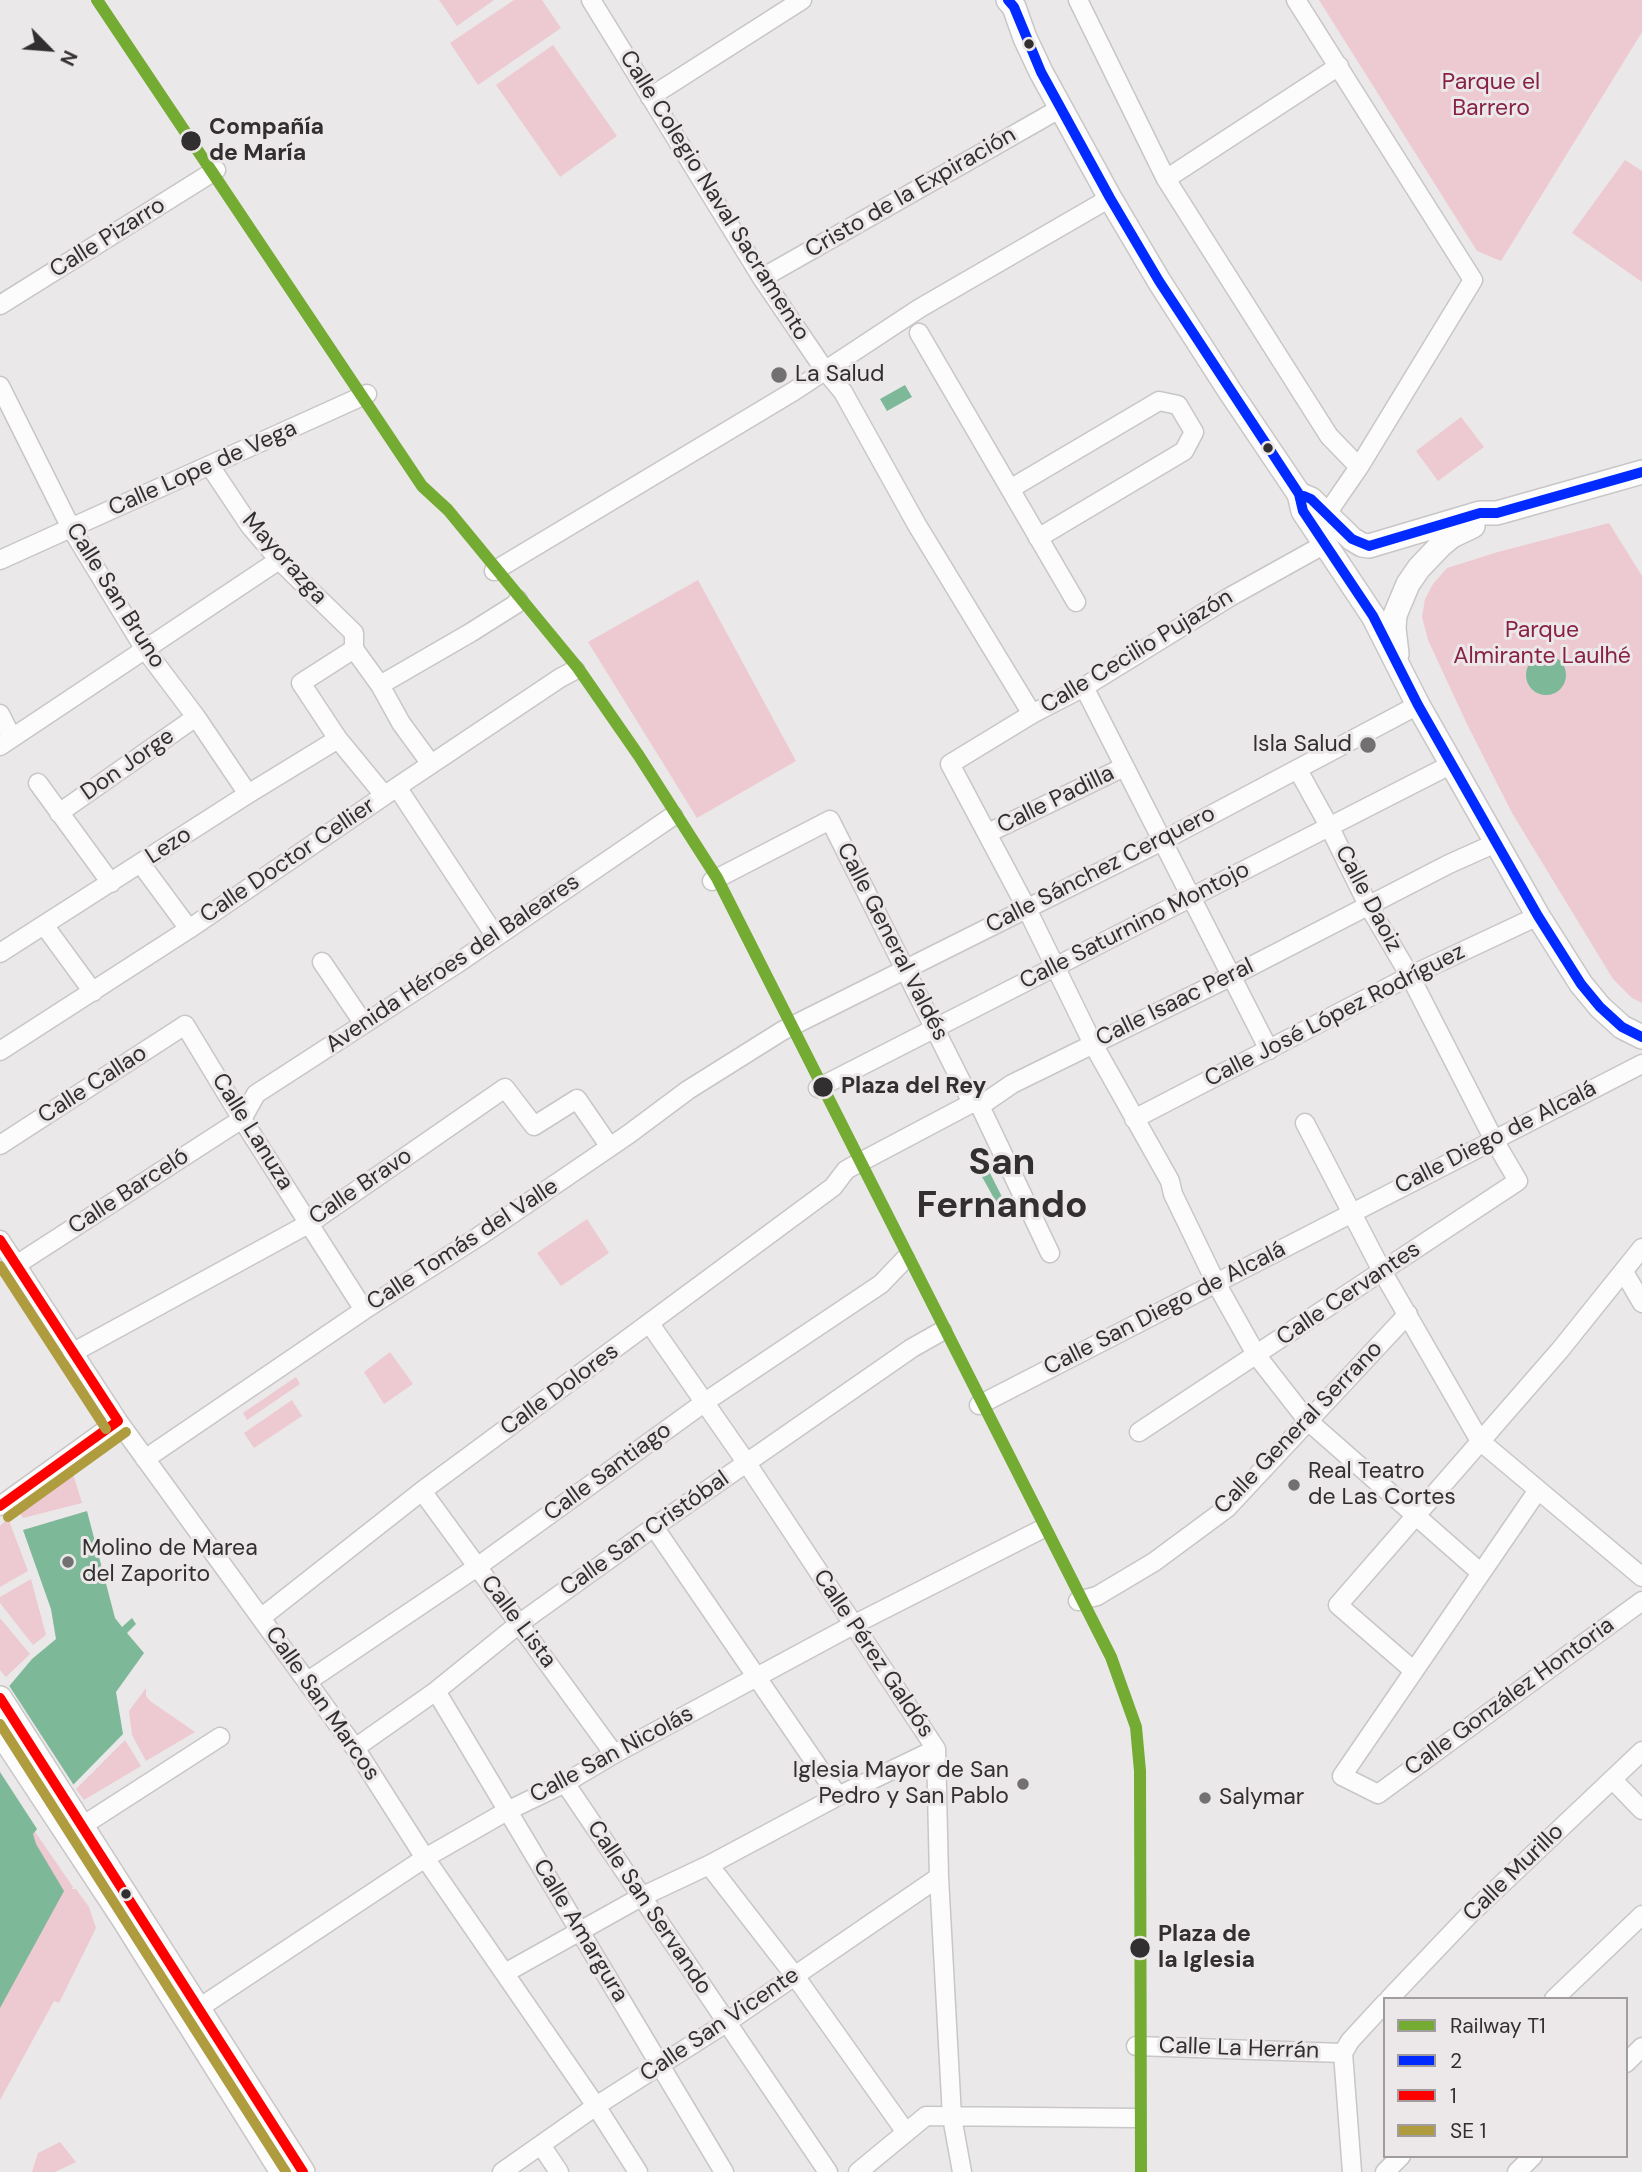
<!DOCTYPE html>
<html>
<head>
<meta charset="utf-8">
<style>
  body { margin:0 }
  #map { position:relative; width:1642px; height:2172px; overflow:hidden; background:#ebe8e9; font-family:"DM Sans",sans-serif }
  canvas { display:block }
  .legend { position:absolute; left:1383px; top:1997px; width:245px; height:161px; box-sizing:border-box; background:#ece7e8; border:2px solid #a19d9e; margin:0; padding:9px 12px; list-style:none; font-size:21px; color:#312f2f }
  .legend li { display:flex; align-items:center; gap:14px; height:35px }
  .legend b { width:35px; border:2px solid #a19d9e }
  .north { position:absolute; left:14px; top:14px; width:70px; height:70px; -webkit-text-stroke:5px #ece7e8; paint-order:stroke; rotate:115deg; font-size:19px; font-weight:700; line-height:28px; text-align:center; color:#312f2f }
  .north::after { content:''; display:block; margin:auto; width:24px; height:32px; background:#312f2f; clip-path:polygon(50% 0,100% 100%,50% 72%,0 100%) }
</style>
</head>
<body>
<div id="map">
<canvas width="1642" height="2172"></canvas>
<ul class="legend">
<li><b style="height:9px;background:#74ab32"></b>Railway T1</li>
<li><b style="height:9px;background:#002aff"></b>2</li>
<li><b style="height:9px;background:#f00"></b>1</li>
<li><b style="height:9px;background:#af9c3e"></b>SE 1</li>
</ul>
<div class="north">N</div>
</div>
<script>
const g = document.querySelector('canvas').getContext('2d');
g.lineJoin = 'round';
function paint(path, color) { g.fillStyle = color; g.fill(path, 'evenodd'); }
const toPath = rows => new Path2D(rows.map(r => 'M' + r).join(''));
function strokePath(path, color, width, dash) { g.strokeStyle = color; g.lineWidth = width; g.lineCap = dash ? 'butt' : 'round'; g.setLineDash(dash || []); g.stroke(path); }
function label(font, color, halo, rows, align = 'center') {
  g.font = font + ' "DM Sans",sans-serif'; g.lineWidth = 6; g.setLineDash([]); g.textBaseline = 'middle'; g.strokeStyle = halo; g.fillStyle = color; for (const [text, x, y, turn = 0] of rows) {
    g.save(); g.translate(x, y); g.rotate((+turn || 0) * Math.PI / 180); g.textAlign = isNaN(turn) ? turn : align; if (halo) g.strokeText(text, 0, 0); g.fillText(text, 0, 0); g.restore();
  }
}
const green = toPath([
  [439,0,494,0,457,26],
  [514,0,542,0,561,28,478,85,450,43],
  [1319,0,1642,0,1642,32,1501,261,1477,251],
  [553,45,617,136,560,177,496,85],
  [1625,160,1642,171,1642,282,1572,233],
  [1461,417,1484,447,1438,481,1416,451],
  [1609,523,1642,576,1642,1003,1632,998,1613,979,1512,813,1466,722,1428,640,1422,617,1425,599,1433,584,1447,568,1498,552],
  [698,580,796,761,697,818,588,642],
  [587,1219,609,1253,561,1286,537,1253],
  [390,1352,413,1384,384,1404,364,1372],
  [296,1377,300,1384,247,1420,243,1413],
  [292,1400,302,1416,254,1448,244,1433],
  [73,1474,82,1503,23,1518,18,1510],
  [8,1518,28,1571,0,1587,0,1526],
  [31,1579,46,1635,33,1645,0,1603,0,1597],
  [0,1618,30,1654,6,1677,0,1670],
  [146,1688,146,1696,150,1701,195,1732,146,1761,132,1735,129,1711],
  [125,1740,141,1766,84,1800,76,1789],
  [0,1781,73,1887,72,1889,76,1889,89,1907,96,1928,59,2003,54,2001,0,2100],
  [60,2142,76,2162,55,2172,32,2172,38,2153]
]);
const water = toPath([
  [905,385,912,397,887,411,880,399],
  '1526 675a20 20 0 1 1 40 0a20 20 0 1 1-40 0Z',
  [989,1171,1006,1205,1000,1209,981,1175],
  [87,1511,115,1618,122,1627,132,1618,136,1624,127,1633,144,1653,116,1692,123,1734,73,1785,33,1834,36,1844,64,1891,0,2008,0,1697,32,1659,56,1639,51,1609,23,1530]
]);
const pier = toPath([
  [8,1684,75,1787,39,1832,0,1772,0,1693]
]);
const minor = toPath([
  [591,0,762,278,824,369,843,392,917,525,1032,714],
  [1078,0,1166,179,1329,436,1359,467],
  [1296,0,1473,280,1359,467,1326,515],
  [650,97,802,0],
  [1166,179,1339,66],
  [762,278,1061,108],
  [0,305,216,170],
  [919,333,1076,602],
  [0,386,71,528,144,648,196,717,248,794],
  [210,466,250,526,279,560,354,633,354,649],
  [1010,489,1159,401,1178,405,1194,432,1184,451,1038,538],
  [1325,544,1228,598,1084,687,1032,714,950,764,1026,907,1093,1044,1170,1181,1173,1194,1216,1283,1257,1356,1307,1420,1481,1573],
  [0,560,367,394],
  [494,571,794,391,920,308,1110,198],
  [380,685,470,633,516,604,518,600],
  [1084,687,1269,1050],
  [0,714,12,738],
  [0,746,279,560],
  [38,783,111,883],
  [397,787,496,937],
  [384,795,338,739,301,683,354,649,380,685,401,723,431,764],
  [59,813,196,717],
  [988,833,1124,767],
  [141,864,189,929],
  [712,881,830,820,972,1103],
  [44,925,93,992],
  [0,953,248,794,338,739],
  [322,962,364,1024],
  [0,1051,189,929,397,787,560,678,575,670],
  [818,1088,1452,764],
  [980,1106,1050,1253],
  [1134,1119,1410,976,1538,916],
  [1305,1123,1382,1271,1480,1441,1642,1577],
  [0,1145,185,1025,242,1119,364,1310],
  [0,1240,118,1421,355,1748,425,1858,596,2106,638,2172],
  [16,1265,242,1119,256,1094,455,965,673,816],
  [1624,1272,1642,1303],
  [650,1324,746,1462,936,1749,939,1877,952,2117,962,2172],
  [72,1353,310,1223,505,1088,534,1126,577,1099,610,1147],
  [979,1405,1642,1064],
  [1139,1432,1518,1181,1494,1140,1410,976,1368,905,1329,826,1298,770],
  [145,1459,364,1310,478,1237,629,1134,688,1090,782,1031,1162,841,1418,705],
  [1538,1490,1342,1776,1378,1794,1642,1601],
  [422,1491,614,1754],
  [0,1506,118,1421],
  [654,1527,838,1796],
  [1078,1601,1097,1596,1154,1562,1227,1508,1408,1314],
  [262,1617,422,1491,833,1187,846,1170,853,1166,972,1103,980,1106,1012,1084,1230,977,1449,864,1496,843],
  [1414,1671,1338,1605,1560,1350,1642,1248],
  [308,1681,477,1567,705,1402,881,1284,905,1259],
  [436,1691,724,2172],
  [355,1748,436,1691,520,1623,654,1527,912,1348,942,1331],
  [1613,1780,1642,1810],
  [565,1783,828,2172],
  [82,1826,220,1737],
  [709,1865,795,1976,905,2131],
  [505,1973,641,1897,709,1865,838,1796,936,1749],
  [1389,1999,1468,1916,1642,1751],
  [1554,1999,1642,1915],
  [199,2008,425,1858,507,1811,565,1783,614,1754,853,1625,1040,1530],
  [1136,2046,1343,2053],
  [1626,2063,1642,2047],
  [541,2145,559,2172],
  [502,2172,596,2106,726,2023,939,1877],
  [858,2172,926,2116,1136,2118],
  [1352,2172,1343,2053,1350,2041,1385,2003],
  [1385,2172,1401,2156],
  [1517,2172,1533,2156]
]);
const tertiary = toPath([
  [1008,0,1014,7,1025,38,1041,72,1110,198,1159,281,1229,390,1299,494,1303,511,1373,616,1418,705,1538,916,1581,984,1600,1007,1622,1027,1642,1037],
  [1299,494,1311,499,1352,539,1362,545,1369,546,1480,513,1497,513,1642,472],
  [1397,654,1394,628,1395,615,1408,584,1419,568,1440,546,1452,536,1473,526],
  [0,1698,303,2172],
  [0,1732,122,1917,282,2172]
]);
const bus1 = toPath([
  [1008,0,1014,7,1041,72,1110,198,1159,281,1299,494,1303,511,1373,616,1418,705,1538,916,1581,984,1600,1007,1622,1027,1642,1037],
  [1304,496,1311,499,1352,539,1369,546,1480,513,1497,513,1642,472]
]);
const bus2 = toPath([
  [0,1240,118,1421],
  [0,1506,118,1421],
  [0,1698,303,2172]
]);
const bus3 = toPath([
  [0,1266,106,1429],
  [8,1517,126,1432],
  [0,1724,286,2172]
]);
const rail1 = toPath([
  [97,0,422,486,448,510,578,668,639,756,717,878,1111,1657,1136,1727,1140,1771,1141,2172]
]);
const markers = [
  [1029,44,6,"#312f2f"],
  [191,141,11,"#312f2f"],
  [779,375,9,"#727070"],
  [1268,448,6,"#312f2f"],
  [1368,745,9,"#727070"],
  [823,1087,11,"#312f2f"],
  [1294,1485,7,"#727070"],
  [68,1562,7,"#727070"],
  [1023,1784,7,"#727070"],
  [1205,1798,7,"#727070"],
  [126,1894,6,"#312f2f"],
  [1140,1948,11,"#312f2f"]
];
const parkNames = [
  ["Parque el",1491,83],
  ["Barrero",1491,109],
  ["Parque",1542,631],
  ["Almirante Laulhé",1542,657]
];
const stopNames = [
  ["Compañía",209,128],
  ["de María",209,154],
  ["Plaza del Rey",841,1087],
  ["Plaza de",1158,1935],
  ["la Iglesia",1158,1961]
];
const streetNames = [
  ["Cristo de la Expiración",911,193,-30],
  ["Calle Colegio Naval Sacramento",714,196,58],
  ["Calle Pizarro",108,238,-32],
  ["Calle Lope de Vega",203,469,-24],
  ["Mayorazga",284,559,48],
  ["Calle San Bruno",115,596,58],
  ["Calle Cecilio Pujazón",1137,652,-31],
  ["Don Jorge",128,765,-35],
  ["Calle Padilla",1056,800,-26],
  ["Lezo",169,846,-33],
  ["Calle Doctor Cellier",288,861,-34],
  ["Calle Sánchez Cerquero",1101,870,-27],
  ["Calle Daoiz",1368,899,62],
  ["Calle Saturnino Montojo",1135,926,-27],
  ["Calle General Valdés",892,942,63],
  ["Avenida Héroes del Baleares",453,964,-34],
  ["Calle Isaac Peral",1175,1003,-26],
  ["Calle José López Rodríguez",1335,1016,-27],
  ["Calle Callao",93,1085,-33],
  ["Calle Lanuza",252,1132,58],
  ["Calle Diego de Alcalá",1496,1138,-27],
  ["Calle Bravo",361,1187,-34],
  ["Calle Barceló",129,1192,-33],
  ["Calle Tomás del Valle",463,1245,-33],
  ["Calle Cervantes",1349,1294,-34],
  ["Calle San Diego de Alcalá",1165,1309,-27],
  ["Calle Dolores",560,1390,-36],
  ["Calle General Serrano",1299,1428,-46],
  ["Calle Santiago",608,1472,-36],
  ["Calle San Cristóbal",645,1534,-35],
  ["Calle Lista",518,1622,53],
  ["Calle Pérez Galdós",873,1654,56],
  ["Calle González Hontoria",1510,1697,-36],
  ["Calle San Marcos",322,1704,55],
  ["Calle San Nicolás",612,1755,-28],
  ["Calle Murillo",1514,1873,-44],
  ["Calle San Servando",649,1908,56],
  ["Calle Amargura",580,1931,59],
  ["Calle San Vicente",720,2025,-34],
  ["Calle La Herrán",1239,2049,2]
];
const poiNames = [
  ["La Salud",795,375],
  ["Isla Salud",1352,745,"right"],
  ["Real Teatro",1308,1472],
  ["de Las Cortes",1308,1498],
  ["Molino de Marea",82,1549],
  ["del Zaporito",82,1575],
  ["Iglesia Mayor de San",1009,1771,"right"],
  ["Pedro y San Pablo",1009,1797,"right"],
  ["Salymar",1219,1798]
];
const townNames = [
  ["San",1002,1164],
  ["Fernando",1002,1207]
];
paint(green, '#edc9d1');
paint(water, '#7db898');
paint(pier, '#ebe8e9');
strokePath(minor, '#c8c6c6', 21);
strokePath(tertiary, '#c8c6c6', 26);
strokePath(minor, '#fcfcfc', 18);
strokePath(tertiary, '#fcfcfc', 23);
strokePath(bus1, '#002aff', 10);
strokePath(bus2, '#f00', 10);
strokePath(bus3, '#af9c3e', 10);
strokePath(rail1, '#74ab32', 12);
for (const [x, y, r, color] of markers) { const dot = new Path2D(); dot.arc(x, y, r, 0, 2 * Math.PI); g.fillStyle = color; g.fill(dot); strokePath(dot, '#ece7e8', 2.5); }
label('23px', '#882146', '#ece7e8', parkNames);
label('bold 23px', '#312f2f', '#ece7e8', stopNames, 'left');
label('23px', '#312f2f', '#ece7e8', streetNames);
label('23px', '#312f2f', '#ece7e8', poiNames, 'left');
label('bold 37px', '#312f2f', '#ece7e8', townNames);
</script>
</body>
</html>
